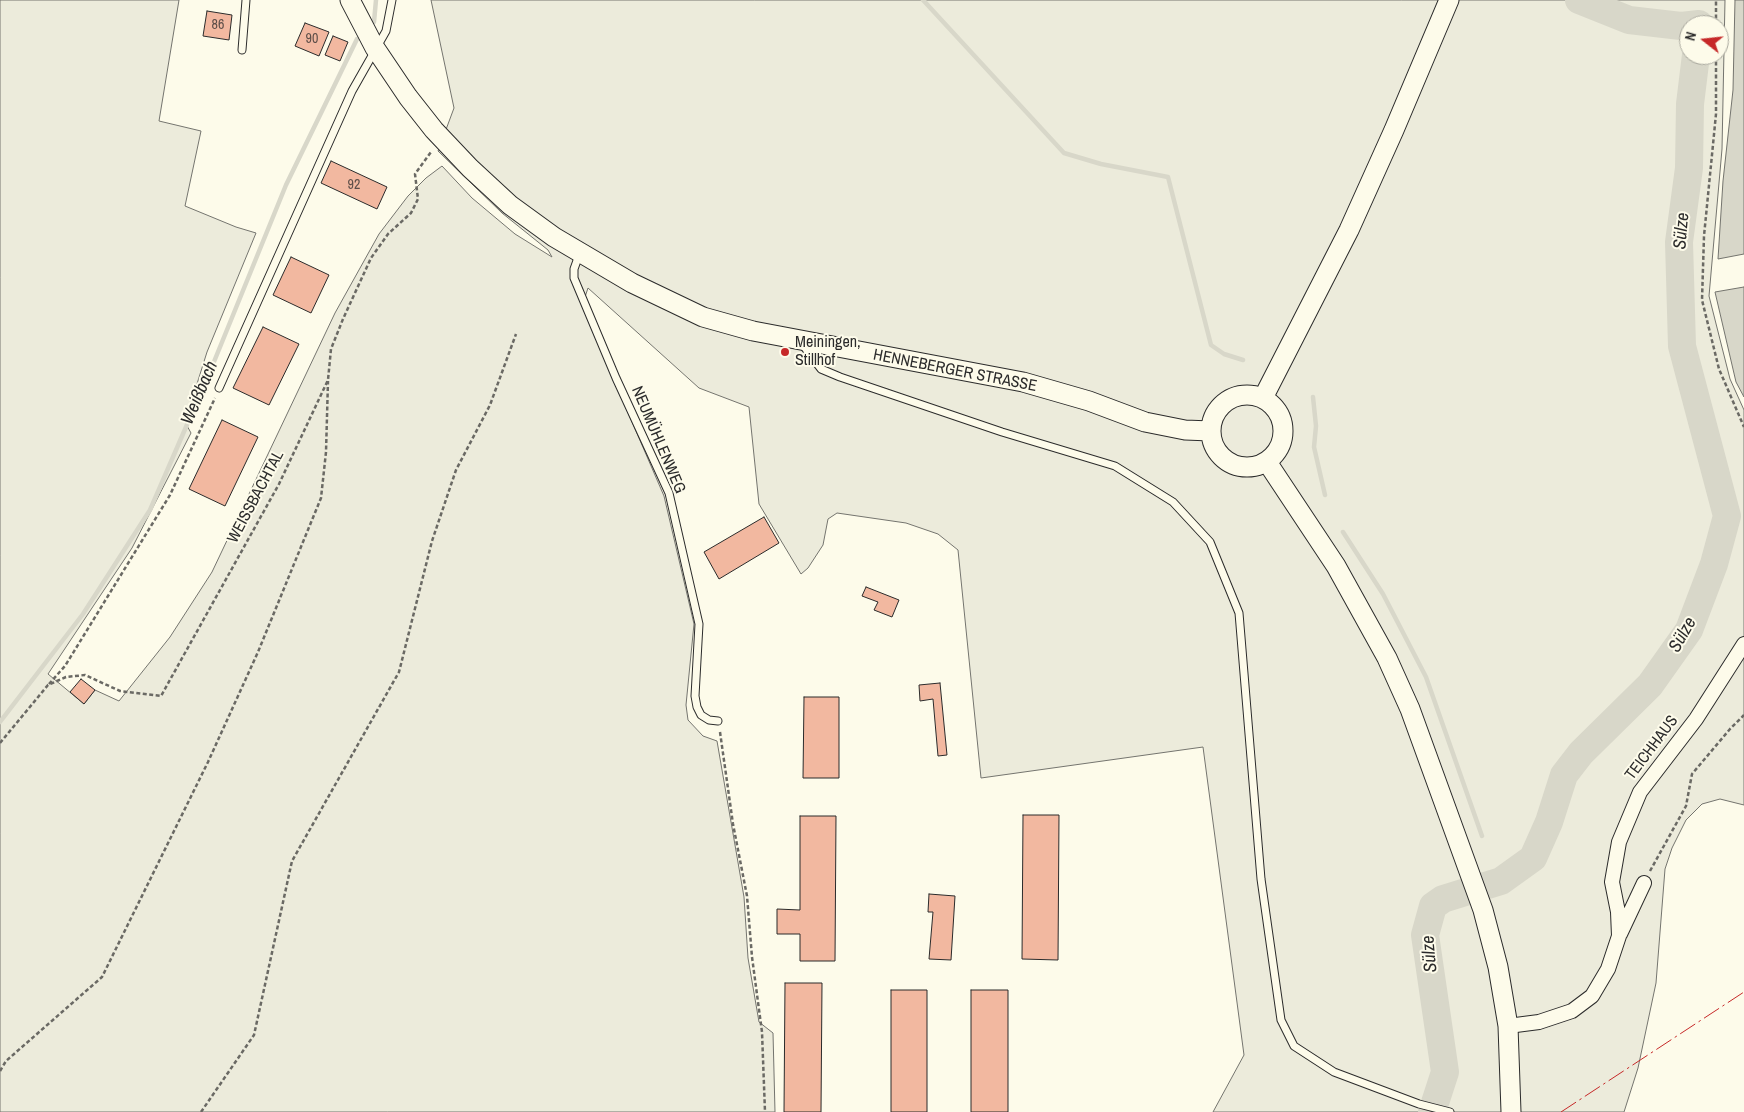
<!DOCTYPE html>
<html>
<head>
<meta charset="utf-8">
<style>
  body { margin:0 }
  #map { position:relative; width:1744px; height:1112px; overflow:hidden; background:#fdfbea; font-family:"Archivo Narrow",sans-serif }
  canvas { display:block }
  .north { position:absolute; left:1679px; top:15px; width:50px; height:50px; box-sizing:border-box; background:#fdfbea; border:1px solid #a9a89e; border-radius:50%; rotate:286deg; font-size:14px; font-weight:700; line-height:20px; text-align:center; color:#2b2b2b }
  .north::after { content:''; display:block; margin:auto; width:18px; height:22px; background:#c62828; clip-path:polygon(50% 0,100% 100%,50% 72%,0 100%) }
</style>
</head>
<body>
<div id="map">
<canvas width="1744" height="1112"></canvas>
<div class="north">N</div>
</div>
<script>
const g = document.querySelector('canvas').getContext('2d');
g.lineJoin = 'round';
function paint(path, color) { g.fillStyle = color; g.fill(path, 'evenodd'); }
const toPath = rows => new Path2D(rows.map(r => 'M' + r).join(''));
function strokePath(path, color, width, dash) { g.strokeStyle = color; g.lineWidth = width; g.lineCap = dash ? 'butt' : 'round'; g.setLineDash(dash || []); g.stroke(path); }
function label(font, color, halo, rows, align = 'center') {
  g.font = font + ' "Archivo Narrow",sans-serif'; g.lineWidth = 4; g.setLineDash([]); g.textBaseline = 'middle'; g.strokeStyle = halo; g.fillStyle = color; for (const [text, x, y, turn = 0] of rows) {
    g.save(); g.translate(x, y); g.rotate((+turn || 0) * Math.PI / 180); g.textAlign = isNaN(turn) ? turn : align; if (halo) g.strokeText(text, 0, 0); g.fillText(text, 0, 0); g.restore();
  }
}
const green = toPath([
  [0,0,179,0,159,121,201,131,185,206,236,227,256,233,207,352,185,422,191,433,132,548,48,674,84,704,95,690,119,701,170,637,212,572,335,313,379,234,408,196,426,178,442,166,472,198,515,234,552,257,548,250,502,213,438,151,454,108,431,0,1725,0,1722,149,1709,296,1730,379,1744,410,1744,805,1720,799,1702,804,1686,820,1672,848,1665,869,1656,983,1638,1068,1624,1112,1213,1112,1244,1055,1203,747,981,778,958,550,938,534,906,523,837,513,828,519,823,545,808,568,801,574,759,504,749,407,699,388,588,288,582,306,664,496,694,624,686,705,688,720,703,736,717,741,744,897,748,958,759,1022,773,1033,775,1112,0,1112,0,0],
  [1689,25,1719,25,1719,55,1689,55,1689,25]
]);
const water = toPath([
  [1735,0,1744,0,1744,254,1718,259,1723,181,1733,90,1735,0],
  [1744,287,1744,397,1736,382,1715,292,1744,287]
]);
const stream = toPath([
  [923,0,1064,153,1101,164,1168,177,1211,345,1224,354,1243,360],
  [374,22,376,0],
  [1313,397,1316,426,1314,447,1325,495],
  [1343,532,1383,594,1426,677,1482,836],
  [0,722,83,614,150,510,209,374,286,185,357,39]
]);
const river = toPath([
  [1579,0,1629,20,1681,26,1699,24,1699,25],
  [1432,1112,1445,1072,1425,935,1433,906,1443,899,1501,881,1533,858,1549,822,1564,775,1581,753,1650,685,1689,630,1714,564,1727,516,1682,346,1679,242,1689,168,1690,104,1696,55]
]);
const building = toPath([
  [207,11,232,15,229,40,203,36,207,11],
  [305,23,329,32,319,56,295,46,305,23],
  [333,36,348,42,340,61,325,55,333,36],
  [331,161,387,187,377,209,321,183,331,161],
  [291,257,329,275,311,313,273,295,291,257],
  [263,327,299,344,269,405,233,388,263,327],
  [222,420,258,437,225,506,189,489,222,420],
  [764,517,779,543,719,579,704,552,764,517],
  [866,587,899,600,892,617,874,610,878,602,862,596,866,587],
  [81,679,95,690,84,704,70,692,81,679],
  [940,683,947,755,938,756,933,699,920,701,919,685,940,683],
  [804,697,839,697,839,778,803,778,804,697],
  [1023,815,1059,815,1058,960,1022,959,1023,815],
  [800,816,836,816,835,961,800,961,800,934,777,934,777,909,800,910,800,816],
  [929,894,955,896,951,960,929,959,933,912,928,912,929,894],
  [785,983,822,983,821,1112,784,1112,785,983],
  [891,990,927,990,927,1112,891,1112,891,990],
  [971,990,1008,990,1008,1112,971,1112,971,990]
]);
const path = toPath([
  [1716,25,1716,0],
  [1716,55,1716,114,1704,236,1702,300,1719,369,1744,427],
  [49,684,65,666,170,495,215,398],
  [720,732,733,824,747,896,752,957,762,1032,765,1112],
  [0,743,48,685,66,677,85,675,120,691,161,696,279,484,328,380,331,349,343,319,371,258,388,234,411,213,418,199,415,174,431,152],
  [1650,871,1686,806,1692,774,1730,729,1744,715],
  [0,1071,6,1061,102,977,208,762,258,652,321,498,326,452,328,381],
  [201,1112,254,1035,292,861,399,672,432,541,456,470,490,405,516,334]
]);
const lane = toPath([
  [242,50,246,0],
  [579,255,574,269,574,278,616,378,669,493,699,624,695,696,697,707,701,715,709,720,718,721],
  [802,344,821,369,840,377,1002,432,1115,466,1173,502,1210,542,1239,613,1261,879,1281,1020,1294,1046,1334,1072,1419,1104,1450,1112],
  [219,388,352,91,386,31,392,0]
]);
const street = toPath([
  [1620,934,1644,883],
  [1508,1026,1539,1022,1572,1011,1592,996,1608,969,1619,936,1618,912,1612,882,1619,842,1640,792,1696,719,1744,644]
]);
const secondary = toPath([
  [350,0,375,48,408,97,434,130,470,168,510,205,554,237,632,283,703,317,753,331,1023,382,1089,401,1145,422,1185,430,1211,431],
  '1211 431a36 36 0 1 1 72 0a36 36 0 1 1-72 0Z',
  [1263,398,1349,230,1394,130,1449,0],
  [1267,462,1336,566,1387,658,1410,709,1483,910,1498,967,1508,1026,1511,1112]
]);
const power = toPath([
  [1561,1112,1744,992]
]);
const markers = [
  [785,352,5,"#c62828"]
];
const numberNames = [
  ["86",218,25],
  ["90",312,39],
  ["92",354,185]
];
const poiNames = [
  ["Meiningen,",795,343],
  ["Stillhof",795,361]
];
const streetNames = [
  ["HENNEBERGER STRASSE",955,371,11],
  ["NEUMÜHLENWEG",658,440,67],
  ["WEISSBACHTAL",256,497,-62],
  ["TEICHHAUS",1652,748,-53]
];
const waterNames = [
  ["Sülze",1682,231,-85],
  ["Weißbach",200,393,-67],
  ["Sülze",1683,635,-60],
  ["Sülze",1430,954,-95]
];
paint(green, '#ecebdb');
strokePath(green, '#74746e', 1);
paint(water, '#d8d7c9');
strokePath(water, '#74746e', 1);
strokePath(stream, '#d8d7c9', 4.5);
strokePath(river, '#d8d7c9', 28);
paint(building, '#f2b8a0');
strokePath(building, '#2b2b2b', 1);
strokePath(lane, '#2b2b2b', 9);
strokePath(street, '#2b2b2b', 16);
strokePath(secondary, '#2b2b2b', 21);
strokePath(path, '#6a6964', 2.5, [4, 2.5]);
strokePath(lane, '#fdfbea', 7);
strokePath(street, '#fdfbea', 14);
strokePath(secondary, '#fdfbea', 19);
strokePath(power, '#c62828', 1, [18, 4, 2.5, 4]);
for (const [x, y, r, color] of markers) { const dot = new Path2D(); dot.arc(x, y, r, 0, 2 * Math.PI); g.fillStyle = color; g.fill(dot); strokePath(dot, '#fdfbea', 2); }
label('14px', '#5d4e48', null, numberNames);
label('16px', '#2b2b2b', '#fdfbea', poiNames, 'left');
label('16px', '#2b2b2b', '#fdfbea', streetNames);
label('italic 18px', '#2b2b2b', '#fdfbea', waterNames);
</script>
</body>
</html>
